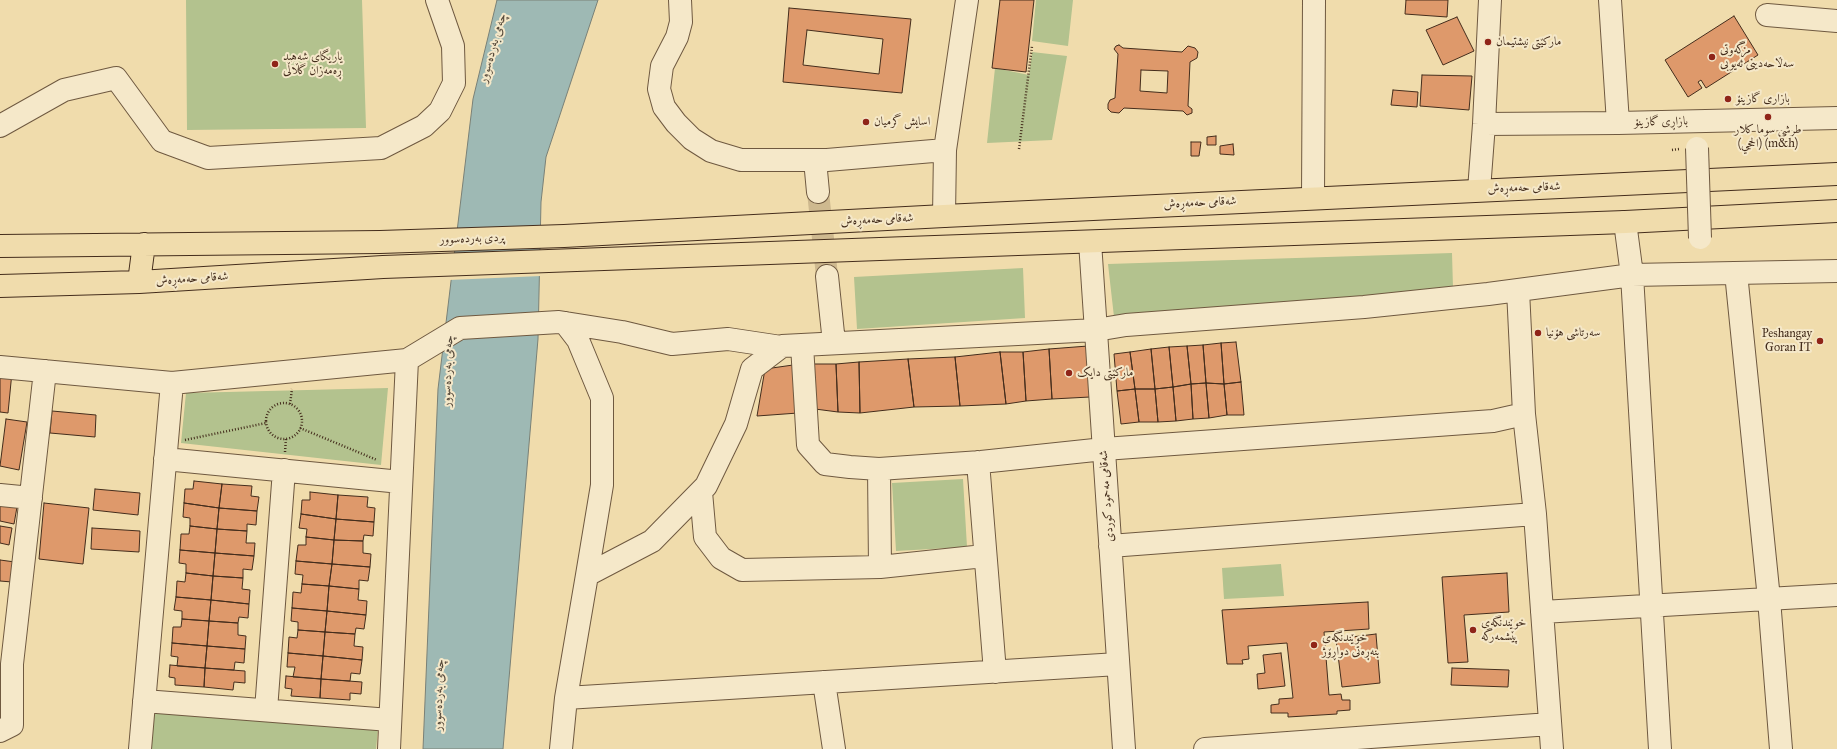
<!DOCTYPE html>
<html>
<head>
<meta charset="utf-8">
<style>
  body { margin:0 }
  canvas { display:block; background:#f0dcac }
</style>
</head>
<body>
<canvas width="1837" height="749"></canvas>
<script>
const g = document.querySelector('canvas').getContext('2d');
g.lineJoin = 'round';
function paint(path, color) { g.fillStyle = color; g.fill(path, 'evenodd'); }
const toPath = rows => new Path2D(rows.map(r => 'M' + r).join(''));
function strokePath(path, color, width, dash) { g.strokeStyle = color; g.lineWidth = width; g.lineCap = dash ? 'butt' : 'round'; g.setLineDash(dash || []); g.stroke(path); }
function label(font, color, halo, rows, align = 'center') {
  g.font = font + ' "IM FELL Great Primer",Amiri,serif'; g.lineWidth = 4; g.setLineDash([]); g.textBaseline = 'middle'; g.strokeStyle = halo; g.fillStyle = color; for (const [text, x, y, turn = 0] of rows) {
    g.save(); g.translate(x, y); g.rotate((+turn || 0) * Math.PI / 180); g.textAlign = isNaN(turn) ? turn : align; if (halo) g.strokeText(text, 0, 0); g.fillText(text, 0, 0); g.restore();
  }
}
const green = toPath([
  [186,0,362,0,366,128,187,130],
  [1036,0,1073,0,1068,46,1032,41],
  [1032,52,1067,56,1052,140,987,143,995,68,1029,75],
  [1452,253,1453,288,1114,317,1108,264],
  [1023,268,1025,318,857,329,854,277],
  [388,388,381,465,181,443,186,393],
  [963,479,967,547,896,551,892,483],
  [1281,564,1284,596,1224,599,1222,568],
  [153,710,378,729,376,749,150,749]
]);
const water = toPath([
  [497,0,598,0,546,157,541,202,538,339,503,749,423,749,438,389,473,99,497,0]
]);
const pier = toPath([
  [542,252,541,276,449,280,452,256]
]);
const building = toPath([
  [1000,0,1034,0,1026,72,992,68,1000,0],
  [1406,0,1448,0,1447,17,1405,14,1406,0],
  [789,8,911,19,902,93,783,82,789,8],
  [807,30,883,39,879,74,803,65,807,30],
  [1734,16,1758,55,1706,88,1701,80,1698,82,1702,88,1688,97,1665,60,1734,16],
  [1457,17,1474,51,1443,65,1426,30,1457,17],
  [1119,45,1123,48,1182,52,1188,46,1195,48,1198,52,1197,58,1190,62,1188,106,1192,109,1192,113,1187,115,1183,111,1124,108,1119,113,1111,112,1108,109,1108,104,1110,100,1115,98,1118,54,1114,49,1116,46,1119,45],
  [1141,70,1168,71,1167,93,1140,91,1141,70],
  [1422,75,1472,76,1469,110,1420,106,1422,75],
  [1393,90,1418,92,1417,107,1391,105,1393,90],
  [1216,136,1216,145,1207,145,1207,137,1216,136],
  [1191,142,1201,142,1199,156,1191,156,1191,142],
  [1233,144,1234,155,1220,154,1220,146,1233,144],
  [1236,342,1241,382,1224,384,1221,343,1236,342],
  [1221,343,1224,384,1206,383,1203,345,1221,343],
  [1203,345,1206,383,1191,384,1187,346,1203,345],
  [1088,346,1090,397,1052,399,1049,349,1088,346],
  [1187,346,1191,384,1173,387,1169,347,1187,346],
  [1169,347,1173,387,1155,389,1151,349,1169,347],
  [1049,349,1052,399,1026,401,1023,352,1049,349],
  [1151,349,1155,389,1135,389,1130,352,1151,349],
  [1000,352,1006,404,960,406,955,357,1000,352],
  [1000,352,1023,352,1026,401,1006,404,1000,352],
  [1130,352,1135,389,1117,391,1114,354,1130,352],
  [955,357,960,406,914,407,908,359,955,357],
  [908,359,914,407,860,413,859,362,908,359],
  [859,362,860,413,838,412,836,364,859,362],
  [813,364,836,364,838,412,815,409,813,364],
  [793,365,798,413,757,416,765,369,793,365],
  [0,371,12,372,8,413,0,412,0,371],
  [1241,382,1244,415,1227,415,1224,384,1241,382],
  [1206,383,1209,418,1193,419,1191,384,1206,383],
  [1206,383,1224,384,1227,415,1209,418,1206,383],
  [1191,384,1193,419,1176,421,1173,387,1191,384],
  [1173,387,1176,421,1158,422,1155,389,1173,387],
  [1135,389,1139,422,1121,424,1117,391,1135,389],
  [1135,389,1155,389,1158,422,1139,422,1135,389],
  [52,411,96,415,95,437,50,433,52,411],
  [6,419,27,422,19,470,0,466,6,419],
  [194,481,222,484,219,508,184,503,185,489,193,489,194,481],
  [222,484,252,486,251,496,259,497,257,511,219,508,222,484],
  [95,489,140,493,138,515,93,510,95,489],
  [310,492,338,495,336,519,301,514,302,500,310,500,310,492],
  [338,495,368,497,367,507,375,508,374,522,336,519,338,495],
  [44,503,89,508,83,564,39,559,44,503],
  [184,503,219,508,217,529,190,526,190,518,183,517,184,503],
  [0,505,17,507,14,524,0,521,0,505],
  [219,508,257,511,256,525,247,524,247,531,217,529,219,508],
  [301,514,336,519,334,540,306,537,307,529,299,528,301,514],
  [336,519,374,522,373,536,364,535,363,541,334,540,336,519],
  [0,526,12,528,9,545,0,543,0,526],
  [190,526,217,529,215,553,180,550,181,534,189,534,190,526],
  [92,528,140,531,139,552,91,549,92,528],
  [217,529,247,531,246,543,255,543,254,556,215,553,217,529],
  [306,537,334,540,332,564,296,561,298,545,306,545,306,537],
  [334,540,363,541,363,553,371,554,370,567,332,564,334,540],
  [180,550,215,553,213,576,186,573,186,564,179,563,180,550],
  [215,553,254,556,252,570,243,569,243,578,213,576,215,553],
  [0,560,15,562,12,582,0,581,0,560],
  [296,561,332,564,329,586,302,584,303,575,295,574,296,561],
  [332,564,370,567,368,581,359,580,359,589,329,586,332,564],
  [186,573,213,576,211,600,176,597,177,581,185,582,186,573],
  [1507,573,1509,612,1464,615,1468,662,1448,663,1442,577,1507,573],
  [213,576,243,578,242,589,250,590,249,604,211,600,213,576],
  [302,584,329,586,327,611,292,608,293,592,301,593,302,584],
  [329,586,359,589,358,600,367,601,366,615,327,611,329,586],
  [176,597,211,600,209,621,182,619,182,611,174,610,176,597],
  [211,600,249,604,248,618,239,617,238,623,209,621,211,600],
  [1368,602,1369,629,1324,632,1329,695,1341,694,1342,700,1350,700,1350,710,1337,711,1337,714,1288,717,1288,713,1271,713,1271,705,1279,704,1279,699,1293,698,1287,643,1248,646,1249,659,1242,660,1243,664,1227,664,1222,610,1368,602],
  [292,608,327,611,325,632,298,630,298,622,291,621,292,608],
  [327,611,366,615,364,629,356,628,355,634,325,632,327,611],
  [182,619,209,621,207,646,172,643,173,627,181,627,182,619],
  [209,621,238,623,238,635,246,636,245,649,207,646,209,621],
  [298,630,325,632,323,656,288,653,289,637,297,638,298,630],
  [325,632,355,634,354,646,363,647,362,660,323,656,325,632],
  [1376,634,1380,683,1342,687,1336,639,1376,634],
  [172,643,207,646,205,668,177,666,178,657,171,656,172,643],
  [207,646,245,649,244,663,235,662,234,670,205,668,207,646],
  [288,653,323,656,321,679,293,677,295,667,287,667,288,653],
  [1281,653,1285,686,1258,689,1257,674,1265,673,1263,655,1281,653],
  [323,656,362,660,360,674,351,673,350,681,321,679,323,656],
  [170,665,205,668,204,687,175,685,175,678,169,677,170,665],
  [205,668,245,671,245,683,234,682,233,690,204,687,205,668],
  [1452,668,1509,670,1508,687,1451,685,1452,668],
  [286,676,321,679,320,698,291,696,292,689,285,688,286,676],
  [321,679,362,682,361,694,350,693,350,700,320,698,321,679]
]);
const minorTunnel = toPath([
  [818,192,827,276]
]);
const path = toPath([
  [1019,149,1032,46],
  [1672,150,1679,149],
  '266 421a18 18 0 1 1 36 0a18 18 0 1 1-36 0Z',
  [290,404,292,389],
  [300,428,377,460],
  [185,440,266,423],
  [285,452,286,439]
]);
const minor = toPath([
  [680,0,681,22,677,37,662,66,659,89,664,107,676,123,692,139,711,151,741,160,827,160,945,150,944,216],
  [1610,0,1618,123],
  [1767,15,1837,21],
  [1484,124,1618,123,1837,118],
  [0,126,64,90,116,78,162,141,208,158,381,148,424,126,440,111,454,83,453,46,437,0],
  [945,150,967,0],
  [815,160,818,192],
  [1479,190,1484,124,1490,0],
  [1313,198,1314,0],
  [1625,222,1632,275,1660,749],
  [1090,242,1124,749],
  [1736,273,1769,599,1781,749],
  [827,276,834,343],
  [1518,290,1524,414,1535,514,1552,749],
  [565,323,578,340,602,398,602,485,587,575],
  [802,345,808,445,825,464,850,467,879,469,981,462,1104,449,1493,421,1524,414],
  [0,367,172,383,407,360,460,328,559,322,622,332,672,344,728,339,781,347],
  [165,459,401,482],
  [978,462,995,672],
  [879,469,880,567],
  [701,492,705,537,721,558,742,570,880,567,984,556],
  [0,495,31,498],
  [1110,546,1535,514],
  [1542,612,1837,595],
  [824,682,834,749],
  [566,698,1118,664],
  [144,701,390,720],
  [266,710,284,470],
  [0,731,12,725,12,664,45,371],
  [140,749,172,383],
  [389,749,407,360],
  [561,749,566,698,587,575,652,541,706,486,736,424,752,369,782,346,1096,330,1126,325,1364,307,1488,294,1632,275,1837,271],
  [1205,749,1550,724]
]);
const highway = toPath([
  [0,246,380,242,564,236,944,216,1837,174],
  [139,282,144,244],
  [0,286,139,282,383,267,1625,222,1837,211]
]);
const minorBridge = toPath([
  [1697,148,1700,238]
]);
const markers = [
  [1488,42,4,"#8f2418"],
  [1712,57,4,"#8f2418"],
  [275,64,4,"#8f2418"],
  [1728,99,4,"#8f2418"],
  [1768,117,4,"#8f2418"],
  [866,122,4,"#8f2418"],
  [1538,333,4,"#8f2418"],
  [1820,341,4,"#8f2418"],
  [1069,373,4,"#8f2418"],
  [1473,630,4,"#8f2418"],
  [1314,645,4,"#8f2418"]
];
const poiNames = [
  ["مارکێتی نیشتیمان",1496,42],
  ["مزگەوتی",1720,50],
  ["سەڵاحەدینی ئەیوبی",1720,64],
  ["یاریگای شەهید",283,57],
  ["ڕەمەزان گڵاڵی",283,71],
  ["بازاری گازینۆ",1736,99],
  ["اسايش گرميان",874,122],
  ["طرشي سوما كلار",1768,130,"center"],
  ["(الحجي) (m&h)",1768,144,"center"],
  ["سەرتاشی هۆنیا",1546,333],
  ["Peshangay",1812,334,"right"],
  ["Goran IT",1812,348,"right"],
  ["مارکێتی دایک",1077,373],
  ["خوێندنگەی",1481,623],
  ["پێشمەرگە",1481,637],
  ["خوێندنگەی",1322,638],
  ["بنەڕەتی دواڕۆژ",1322,652]
];
const streetNames = [
  ["بازاڕی گازینۆ",1661,122,-1],
  ["شەقامی حەمەڕەش",1524,188,-2],
  ["شەقامی حەمەڕەش",1200,203,-3],
  ["شەقامی حەمەڕەش",877,220,-3],
  ["پردی بەردەسوور",472,239,-2],
  ["شەقامی حەمەڕەش",192,279,-4],
  ["شەقامی مەحمود کوردی",1107,496,-94]
];
const waterNames = [
  ["چەمی بەردەسوور",493,48,-74],
  ["چەمی بەردەسوور",448,371,-88],
  ["چەمی بەردەسوور",439,695,-88]
];
paint(green, '#b3c28e');
paint(water, '#9eb9b4');
strokePath(water, '#7a8177', 1);
paint(pier, '#f0dcac');
paint(building, '#de996b');
strokePath(building, '#442d1c', 1);
strokePath(minorTunnel, '#ceb98f', 22, [22, 11]);
strokePath(minor, '#6f5940', 24);
strokePath(highway, '#442d1c', 24);
strokePath(path, '#442d1c', 2.5, [1, 2]);
strokePath(minor, '#f5e8c9', 22);
strokePath(highway, '#f0dcac', 22);
strokePath(minorBridge, '#6f5940', 24, []);
strokePath(minorBridge, '#f5e8c9', 22);
for (const [x, y, r, color] of markers) { const dot = new Path2D(); dot.arc(x, y, r, 0, 2 * Math.PI); g.fillStyle = color; g.fill(dot); strokePath(dot, '#f5e8c9', 1.5); }
label('12px', '#442d1c', '#f5e8c9', poiNames, 'left');
label('12px', '#442d1c', '#f5e8c9', streetNames);
label('italic 13px', '#56493a', '#f5e8c9', waterNames);
</script>
</body>
</html>
